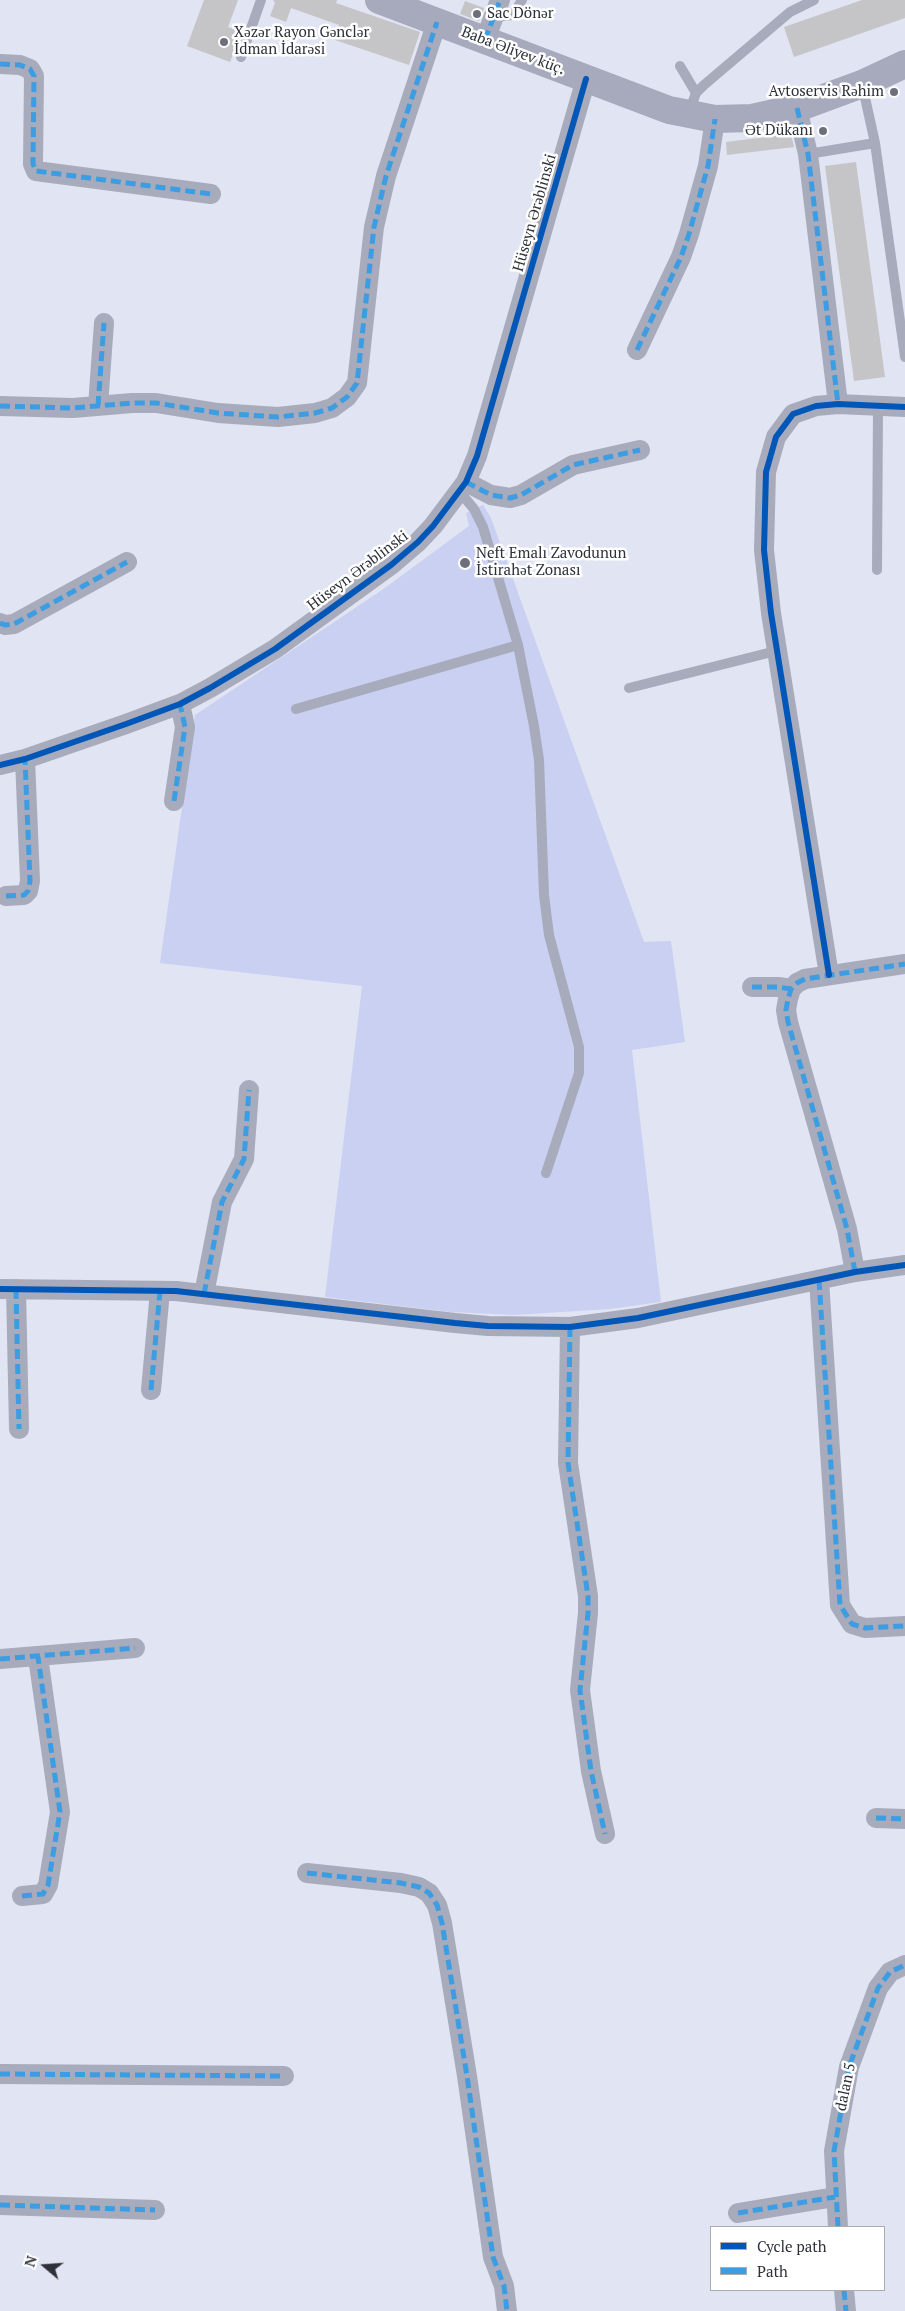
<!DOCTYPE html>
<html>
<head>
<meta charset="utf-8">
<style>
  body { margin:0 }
  #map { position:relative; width:905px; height:2311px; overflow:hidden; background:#e1e4f2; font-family:"PT Serif",serif }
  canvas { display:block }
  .legend { position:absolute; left:710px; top:2226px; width:175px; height:65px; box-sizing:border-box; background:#fff; border:1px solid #abacb0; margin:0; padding:6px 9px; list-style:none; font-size:15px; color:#2e303a }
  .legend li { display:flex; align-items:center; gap:10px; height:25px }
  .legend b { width:25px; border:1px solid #abacb0 }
  .north { position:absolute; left:20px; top:2241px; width:50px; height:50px; -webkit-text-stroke:4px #fff; paint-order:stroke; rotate:288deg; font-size:14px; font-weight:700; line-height:20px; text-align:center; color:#2e303a }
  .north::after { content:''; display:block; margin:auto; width:18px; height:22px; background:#2e303a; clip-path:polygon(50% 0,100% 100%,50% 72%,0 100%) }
</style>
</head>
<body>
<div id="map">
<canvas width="905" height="2311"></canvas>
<ul class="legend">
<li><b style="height:6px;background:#0057b8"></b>Cycle path</li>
<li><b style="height:6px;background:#3d9de2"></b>Path</li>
</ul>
<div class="north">N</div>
</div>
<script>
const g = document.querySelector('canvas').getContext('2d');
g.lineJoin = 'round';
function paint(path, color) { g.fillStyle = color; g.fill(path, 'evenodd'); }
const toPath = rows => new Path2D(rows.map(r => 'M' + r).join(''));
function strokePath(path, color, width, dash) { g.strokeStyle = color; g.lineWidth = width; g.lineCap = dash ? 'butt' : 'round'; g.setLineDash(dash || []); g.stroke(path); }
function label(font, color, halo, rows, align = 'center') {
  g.font = font + ' "PT Serif",serif'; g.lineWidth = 5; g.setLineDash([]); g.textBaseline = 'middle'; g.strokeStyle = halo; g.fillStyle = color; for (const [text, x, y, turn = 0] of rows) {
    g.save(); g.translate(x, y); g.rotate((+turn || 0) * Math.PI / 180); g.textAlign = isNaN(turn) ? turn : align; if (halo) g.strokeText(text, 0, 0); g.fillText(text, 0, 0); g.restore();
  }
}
const green = toPath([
  [483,505,491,518,644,942,671,941,685,1042,632,1050,661,1302,609,1309,514,1315,451,1312,325,1297,362,986,160,963,195,715,382,590,469,526,466,513]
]);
const building = toPath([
  [204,0,238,0,228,27,242,32,230,62,187,46],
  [273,0,337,0,336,3,420,32,409,65,335,40,339,25,291,8,286,22,270,16,275,3],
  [862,0,905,0,905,18,794,57,784,27],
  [465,1,484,8,479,21,460,14],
  [791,134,794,147,727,155,726,142],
  [856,162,885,377,854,381,825,166]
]);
const lane = toPath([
  [493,17,513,15,522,0],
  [241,57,261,0],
  [680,66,696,93],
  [862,84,875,143,905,357],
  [689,112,696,93,704,85,790,12,814,0],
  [808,154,875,143],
  [460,492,474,509,483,527,518,645,534,726,539,760,544,895,549,935,579,1047,579,1073,546,1173],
  [877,570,878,406],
  [629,688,776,651],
  [296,709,518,645]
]);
const street = toPath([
  [485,40,500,0],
  [0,64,20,65,30,69,34,76,33,164,36,171,211,194],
  [797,108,808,154,838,404],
  [637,350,681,257,689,234,708,166,715,119],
  [0,406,73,408,132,403,156,403,218,413,278,417,315,413,332,408,347,397,357,383,374,227,386,176,437,22],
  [98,406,104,323],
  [466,482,491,495,510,498,521,495,573,465,640,450],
  [0,623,5,625,14,624,127,562],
  [0,765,25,759,126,724,180,704,210,688,275,649,391,565,418,542,433,526,466,482,477,456,586,79],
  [174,801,185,727,180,704],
  [6,896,24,895,28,891,30,881,25,759],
  [829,975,771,613,764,550,766,472,776,437,793,414,816,406,838,404,905,407],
  [752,987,778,987,791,989],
  [855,1272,847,1229,788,1022,786,1010,788,999,791,989,797,983,805,979,905,964],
  [819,1280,840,1605,852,1624,865,1628,905,1626],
  [0,1289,176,1291,455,1323,488,1326,570,1327,638,1318,855,1272,905,1265],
  [16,1289,19,1429],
  [204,1294,222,1202,244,1159,249,1090],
  [570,1327,568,1463,588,1596,588,1613,580,1690,591,1771,605,1834],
  [151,1390,160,1291],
  [0,1659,135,1648],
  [876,1818,905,1819],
  [307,1873,401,1883,419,1887,429,1893,437,1905,442,1923,467,2076,493,2257,504,2286,507,2311],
  [22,1896,43,1894,48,1885,60,1812,38,1657],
  [0,2074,284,2076],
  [0,2205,155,2210],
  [738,2213,835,2197],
  [838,2227,834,2151,849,2067,878,1988,890,1972,905,1965],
  [844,2290,846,2311]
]);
const secondary = toPath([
  [379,0,669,110,715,119,752,118,797,108,862,84,905,64]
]);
const quiet = toPath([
  [485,40,500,0],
  [0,64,20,65,30,69,34,76,33,164,36,171,211,194],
  [797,108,808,154,838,404],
  [637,350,681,257,689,234,708,166,715,119],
  [0,406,73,408,132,403,156,403,218,413,278,417,315,413,332,408,347,397,357,383,374,227,386,176,437,22],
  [98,406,104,323],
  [466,482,491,495,510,498,521,495,573,465,640,450],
  [0,623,5,625,14,624,127,562],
  [174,801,185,727,180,704],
  [6,896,24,895,28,891,30,881,25,759],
  [752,987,778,987,791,989],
  [855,1272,847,1229,788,1022,786,1010,788,999,791,989,797,983,805,979,905,964],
  [819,1280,840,1605,852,1624,865,1628,905,1626],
  [16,1289,19,1429],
  [204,1294,222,1202,244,1159,249,1090],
  [570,1327,568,1463,588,1596,588,1613,580,1690,591,1771,605,1834],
  [151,1390,160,1291],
  [0,1659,135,1648],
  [876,1818,905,1819],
  [307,1873,401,1883,419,1887,429,1893,437,1905,442,1923,467,2076,493,2257,504,2286,507,2311],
  [22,1896,43,1894,48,1885,60,1812,38,1657],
  [0,2074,284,2076],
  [0,2205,155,2210],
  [738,2213,835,2197],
  [838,2227,834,2151,849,2067,878,1988,890,1972,905,1965],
  [844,2290,846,2311]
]);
const cycleway = toPath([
  [0,765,25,759,126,724,180,704,210,688,275,649,391,565,418,542,433,526,466,482,477,456,586,79],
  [829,975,771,613,764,550,766,472,776,437,793,414,816,406,838,404,905,407],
  [0,1289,176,1291,455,1323,488,1326,570,1327,638,1318,855,1272,905,1265]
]);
const markers = [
  [477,14,5,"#6d6f7a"],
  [224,42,5,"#6d6f7a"],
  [894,92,5,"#6d6f7a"],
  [823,131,5,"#6d6f7a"],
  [465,563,6,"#6d6f7a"]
];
const poiNames = [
  ["Sac Dönər",487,14],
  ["Xəzər Rayon Gənclər",234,33],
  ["İdman İdarəsi",234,50],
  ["Avtoservis Rəhim",884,92,"right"],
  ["Ət Dükanı",813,131,"right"],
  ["Neft Emalı Zavodunun",476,554],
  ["İstirahət Zonası",476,571]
];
const streetNames = [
  ["Baba Əliyev küç.",513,51,21],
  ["Hüseyn Ərəblinski",535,213,-74],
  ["Hüseyn Ərəblinski",358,571,-37],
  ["dalan 5",846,2087,-78]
];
paint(green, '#c9d0f1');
paint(building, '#c5c5c7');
strokePath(lane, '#a8abbb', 10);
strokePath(street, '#a8abbb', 20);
strokePath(secondary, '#a7aabc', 28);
strokePath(quiet, '#3d9de2', 5, [10, 5]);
strokePath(cycleway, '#0057b8', 6);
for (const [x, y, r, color] of markers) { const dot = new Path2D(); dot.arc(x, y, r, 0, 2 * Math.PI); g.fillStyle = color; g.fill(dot); strokePath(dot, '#fff', 2); }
label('15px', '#2e303a', '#fff', poiNames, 'left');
label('15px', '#2e303a', '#fff', streetNames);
</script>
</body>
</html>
